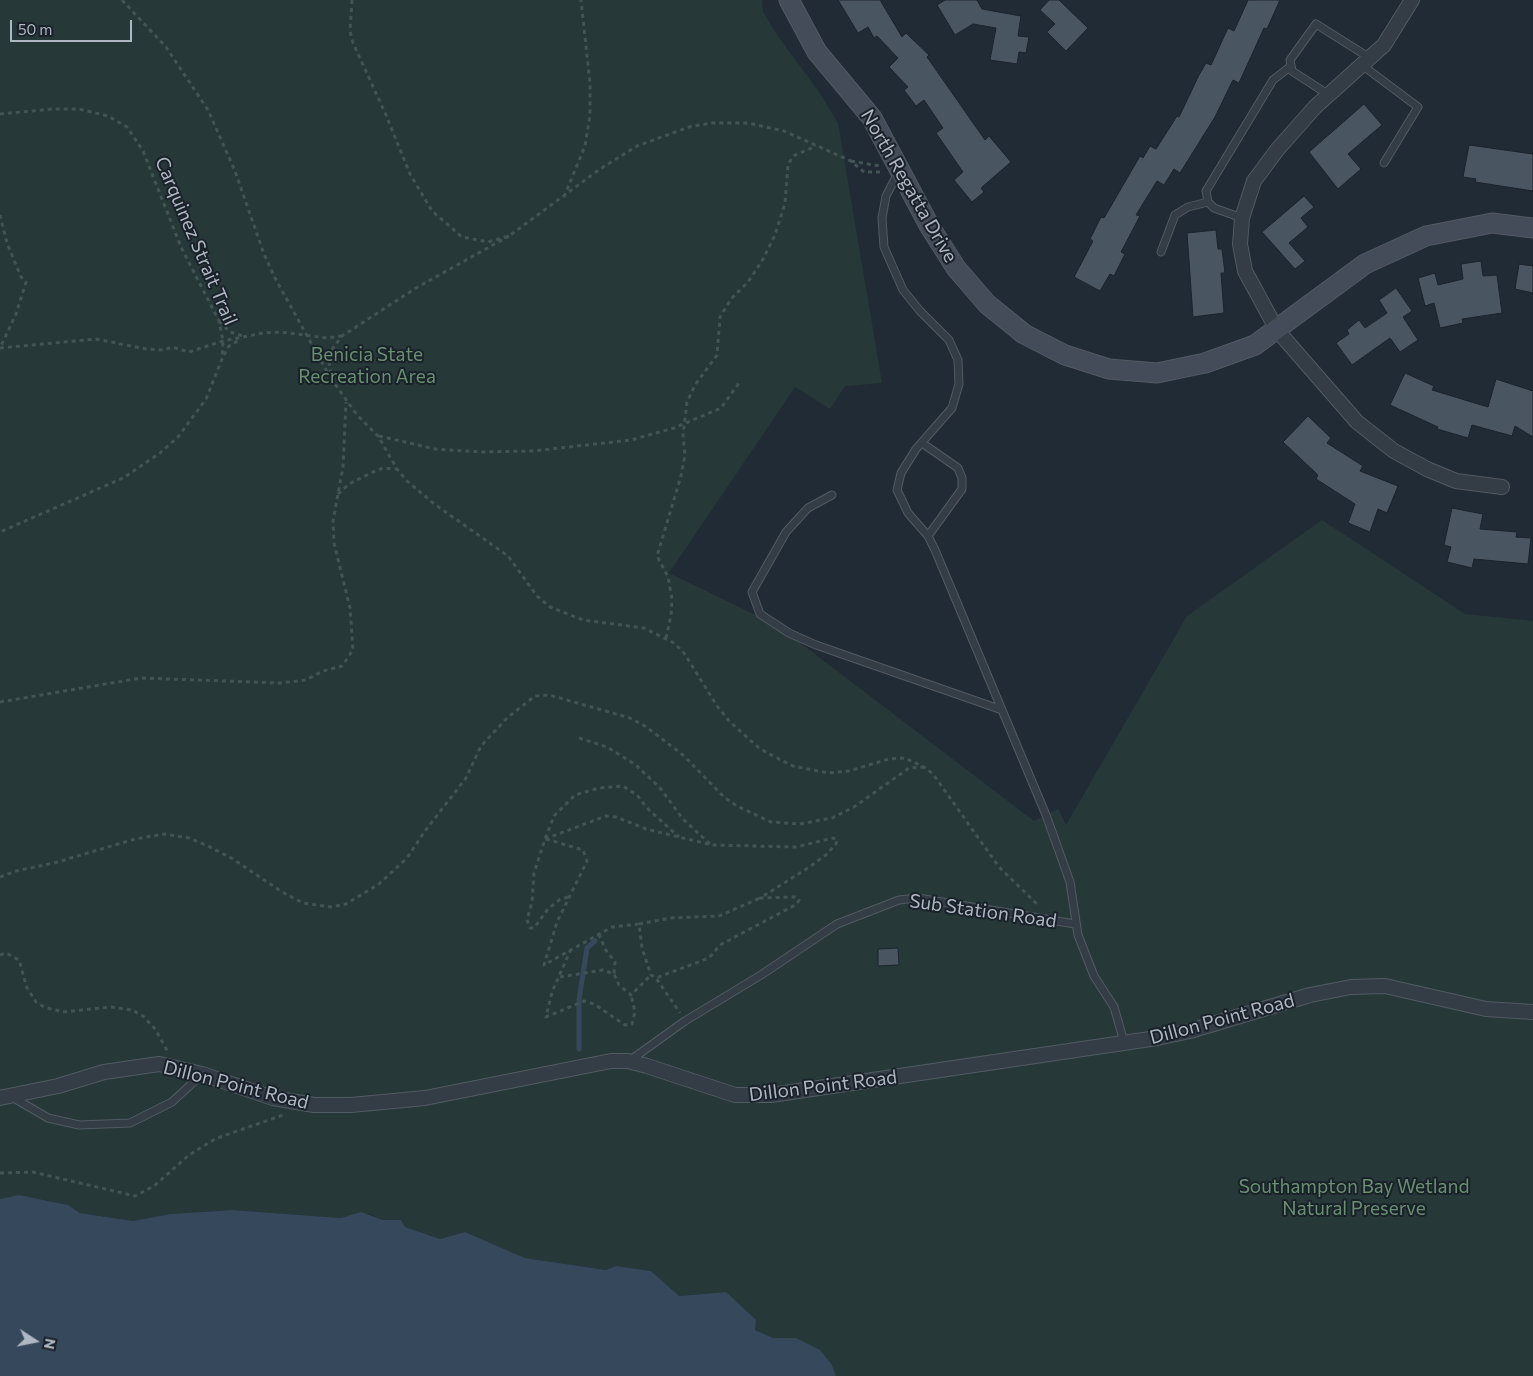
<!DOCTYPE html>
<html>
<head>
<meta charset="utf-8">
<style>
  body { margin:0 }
  #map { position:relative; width:1533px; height:1376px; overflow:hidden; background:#212b35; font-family:Commissioner,sans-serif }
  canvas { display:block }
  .north { position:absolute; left:10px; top:1316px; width:50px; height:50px; -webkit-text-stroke:4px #1a212a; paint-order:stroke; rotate:101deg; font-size:14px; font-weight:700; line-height:20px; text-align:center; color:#afb7c2 }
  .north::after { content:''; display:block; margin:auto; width:18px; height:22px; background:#afb7c2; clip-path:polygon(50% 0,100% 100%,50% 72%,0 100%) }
  .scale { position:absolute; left:10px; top:20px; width:122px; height:22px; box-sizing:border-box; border:2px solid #afb7c2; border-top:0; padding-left:6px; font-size:15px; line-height:18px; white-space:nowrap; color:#afb7c2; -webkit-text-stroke:4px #1a212a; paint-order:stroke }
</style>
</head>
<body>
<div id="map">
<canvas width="1533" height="1376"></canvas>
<div class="north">N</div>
<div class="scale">50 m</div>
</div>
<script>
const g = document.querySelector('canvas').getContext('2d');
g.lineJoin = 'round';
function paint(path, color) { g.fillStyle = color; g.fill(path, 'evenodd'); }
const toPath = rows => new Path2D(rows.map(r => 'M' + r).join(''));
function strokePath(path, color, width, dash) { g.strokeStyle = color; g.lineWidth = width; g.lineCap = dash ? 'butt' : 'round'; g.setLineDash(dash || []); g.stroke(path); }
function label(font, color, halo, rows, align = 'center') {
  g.font = font + ' Commissioner,sans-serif'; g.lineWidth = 4; g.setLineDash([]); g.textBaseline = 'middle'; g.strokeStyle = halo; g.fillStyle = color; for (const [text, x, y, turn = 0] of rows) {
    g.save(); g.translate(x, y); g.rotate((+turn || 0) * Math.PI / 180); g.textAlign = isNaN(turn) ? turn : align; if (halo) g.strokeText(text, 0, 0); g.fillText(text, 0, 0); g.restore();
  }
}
const green = toPath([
  [0,0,762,0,763,12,777,35,819,92,838,123,882,383,845,386,830,409,795,387,669,573,778,626,1034,821,1058,809,1066,825,1187,616,1322,520,1465,614,1533,621,1533,1376,836,1376,832,1365,796,1338,773,1338,755,1330,726,1292,679,1296,651,1271,616,1266,606,1270,525,1258,465,1232,440,1239,405,1227,401,1220,383,1220,369,1214,341,1218,232,1210,170,1214,133,1221,80,1213,68,1205,19,1195,0,1199]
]);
const water = toPath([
  [19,1195,68,1205,80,1213,133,1221,170,1214,232,1210,341,1218,361,1212,383,1220,401,1220,405,1227,440,1239,465,1232,525,1258,606,1270,616,1266,651,1271,679,1296,726,1292,756,1320,755,1330,773,1338,796,1338,820,1350,832,1365,836,1376,0,1376,0,1199]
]);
const stream = toPath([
  [579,1049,579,1000,587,948,595,941]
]);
const building = toPath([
  [838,0,880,0,902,37,906,33,929,55,927,57,985,140,989,136,1011,162,981,188,984,192,972,202,954,180,963,172,936,133,943,128,924,100,916,106,904,90,908,87,889,67,898,58,877,36,874,38,868,27,858,33,838,0],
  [945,0,977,0,982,9,1021,16,1018,36,1029,37,1026,53,1019,52,1017,64,990,60,996,28,973,24,955,35,937,5,945,0],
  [1049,0,1059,0,1088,28,1066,51,1047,32,1055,24,1040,10,1049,0],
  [1248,0,1280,0,1267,29,1264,28,1239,83,1233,80,1215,117,1180,173,1174,169,1164,185,1157,181,1136,215,1140,216,1121,252,1125,254,1114,276,1110,274,1100,291,1074,277,1093,241,1090,239,1101,217,1104,218,1140,156,1143,158,1150,146,1156,149,1177,116,1179,117,1199,75,1206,63,1211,65,1228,28,1234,31,1248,0],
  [1364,104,1382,125,1348,154,1361,169,1338,189,1309,152,1364,104],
  [1469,145,1533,154,1533,191,1475,182,1476,179,1463,177,1469,145],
  [1304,196,1314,207,1301,218,1308,227,1289,243,1305,261,1295,269,1262,232,1304,196],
  [1216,230,1218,249,1222,249,1225,273,1221,273,1224,313,1193,317,1187,233,1216,230],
  [1481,261,1483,276,1497,275,1502,313,1462,319,1463,323,1440,328,1434,303,1425,306,1418,278,1435,273,1438,285,1463,279,1461,264,1481,261],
  [1519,264,1533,266,1533,293,1515,289,1519,264],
  [1396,288,1412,311,1403,317,1418,340,1400,352,1390,338,1352,365,1336,343,1349,334,1347,330,1359,320,1365,328,1387,313,1379,300,1396,288],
  [1405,373,1434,386,1432,390,1488,407,1496,379,1533,391,1533,437,1515,426,1512,436,1472,425,1468,438,1437,429,1438,427,1390,405,1405,373],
  [1308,416,1331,438,1327,443,1363,466,1360,471,1398,486,1387,513,1378,509,1370,532,1348,523,1355,504,1316,479,1318,475,1283,442,1308,416],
  [1452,508,1483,514,1480,529,1517,532,1516,537,1531,538,1528,564,1474,559,1472,568,1447,562,1451,547,1444,545,1452,508],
  [898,948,899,965,878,966,878,949,898,948]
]);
const path = toPath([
  [122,0,166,47,208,110,235,171,264,254,276,280,329,375],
  [352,0,350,31,353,43,386,115,410,174,432,211,462,237,488,242,509,236,600,169,637,146,689,127,711,123,748,123,784,131,851,161,864,172,882,172],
  [0,114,53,109,79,109,108,116,127,127,143,151,181,247,219,321,223,341,222,359,206,399,178,437,160,453,123,478,0,532],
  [851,161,880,166],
  [564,197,585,146,590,115,590,83,581,0],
  [0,215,7,243,21,277,26,282,16,314,0,348],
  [509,236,416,288,342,336,333,348,329,363,332,380,357,415,378,436,397,469,406,480,433,503,508,556,537,596,550,607,583,620,644,628,674,643,684,653,717,706,730,722,759,748,775,757,793,766,828,773,849,771,889,759,905,758,924,767,933,774,999,867,1039,906],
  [219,321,230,332,243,336],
  [0,348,96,339,146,349,164,350,172,347,189,352,223,341,263,333,281,332,327,338,341,336],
  [224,355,229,346,241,339],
  [379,436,435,449,480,452,533,451,631,440,674,428,721,408,739,383],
  [338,494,349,484,373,472,383,468,397,469],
  [666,638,671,615,672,599,668,577,657,556,681,476,685,455,683,435,687,402,695,385,717,355,720,317,731,299,748,282,762,261,775,235,785,203,788,165,793,156,816,146],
  [0,702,141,678,280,683,306,680,323,671,342,666,353,650,350,608,334,543,333,521,343,467,346,402],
  [579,738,607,747,636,765,660,788,683,819,711,845],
  [545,839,606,816,616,817,646,829,712,845,796,847,833,838,837,839,836,844,827,854,808,868,760,898,795,897,799,900,797,904,720,945,709,958,656,978],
  [546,839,583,850,587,861,557,922,544,965,612,927,639,924,642,948,651,975,656,978,680,1013],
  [0,877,16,871,54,863,135,839,164,834,189,838,208,846,233,859,282,892,303,903,331,907,346,904,379,884,407,858,425,831,466,778,481,746,507,718,535,696,549,695,630,718,645,726,683,755,724,797,737,806,771,822,800,824,832,818,854,807,909,768,924,767],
  [568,897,559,900,548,909,534,928,530,928,527,920,532,902,534,873,545,839,554,816,575,795,599,788,623,786,637,795,648,809,679,837],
  [639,924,670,918,719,916,760,898],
  [599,934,605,949,615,962,614,974],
  [571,949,552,992,546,1017,584,1001,594,1004,625,1025,632,1024,635,1012,631,995],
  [0,955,6,953,19,960,27,988,36,1002,44,1007,63,1012,111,1007,132,1010,143,1016,155,1029,168,1052],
  [560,977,603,970,614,974,619,985,631,995,651,975],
  [0,1173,33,1172,135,1196,154,1186,189,1155,215,1139,283,1115]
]);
const lane = toPath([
  [1362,65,1418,107,1384,163],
  [1329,95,1292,71,1290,60,1316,24,1370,58],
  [898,173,886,196,882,218,884,247,903,290,920,311,949,340,958,360,959,384,952,408,916,449,901,473,897,490,908,513,928,536,935,550,1046,815,1070,882,1078,935,1094,976,1114,1007,1124,1042],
  [1242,218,1214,208,1208,202,1206,191,1273,80,1291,66],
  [1161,252,1175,215,1188,207,1208,202],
  [922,443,958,468,962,478,962,489,928,536],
  [832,495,808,508,786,532,752,592,760,614,789,633,816,645,1002,710],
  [629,1061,685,1021,761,975,837,924,899,900,918,898,1075,924],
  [12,1097,48,1118,79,1125,130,1123,172,1102,201,1075]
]);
const street = toPath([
  [1412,0,1384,45,1315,107,1277,150,1254,181,1242,218,1240,244,1245,271,1277,330,1357,422,1394,451,1427,469,1456,481,1502,487],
  [0,1098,58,1086,104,1072,159,1064,202,1074,273,1098,314,1105,351,1105,425,1098,611,1061,628,1061,647,1066,735,1095,771,1095,1157,1038,1190,1031,1310,995,1351,987,1385,986,1486,1009,1533,1012]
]);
const secondary = toPath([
  [789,0,817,52,872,118,930,227,956,268,987,304,1024,334,1065,355,1109,369,1157,373,1205,363,1255,345,1365,264,1426,236,1492,223,1533,228]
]);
const streetNames = [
  ["North Regatta Drive",909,186,60],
  ["Carquinez Strait Trail",196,241,67],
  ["Sub Station Road",983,911,8],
  ["Dillon Point Road",1222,1019,-15],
  ["Dillon Point Road",236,1085,14],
  ["Dillon Point Road",823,1086,-7]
];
const parkNames = [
  ["Benicia State",367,355],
  ["Recreation Area",367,377],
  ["Southampton Bay Wetland",1354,1187],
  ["Natural Preserve",1354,1209]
];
paint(green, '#263938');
paint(water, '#36485b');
strokePath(stream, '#36485b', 5);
paint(building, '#495560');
strokePath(building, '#1c232c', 1);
strokePath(lane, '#525a63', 9);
strokePath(street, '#525a63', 16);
strokePath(secondary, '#525a63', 21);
strokePath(path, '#425455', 3, [4, 4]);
strokePath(lane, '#343c46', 7);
strokePath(street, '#343c46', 14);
strokePath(secondary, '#434c58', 19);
label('19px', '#afb7c2', '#1a212a', streetNames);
label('19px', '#68916f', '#1a212a', parkNames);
</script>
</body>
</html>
